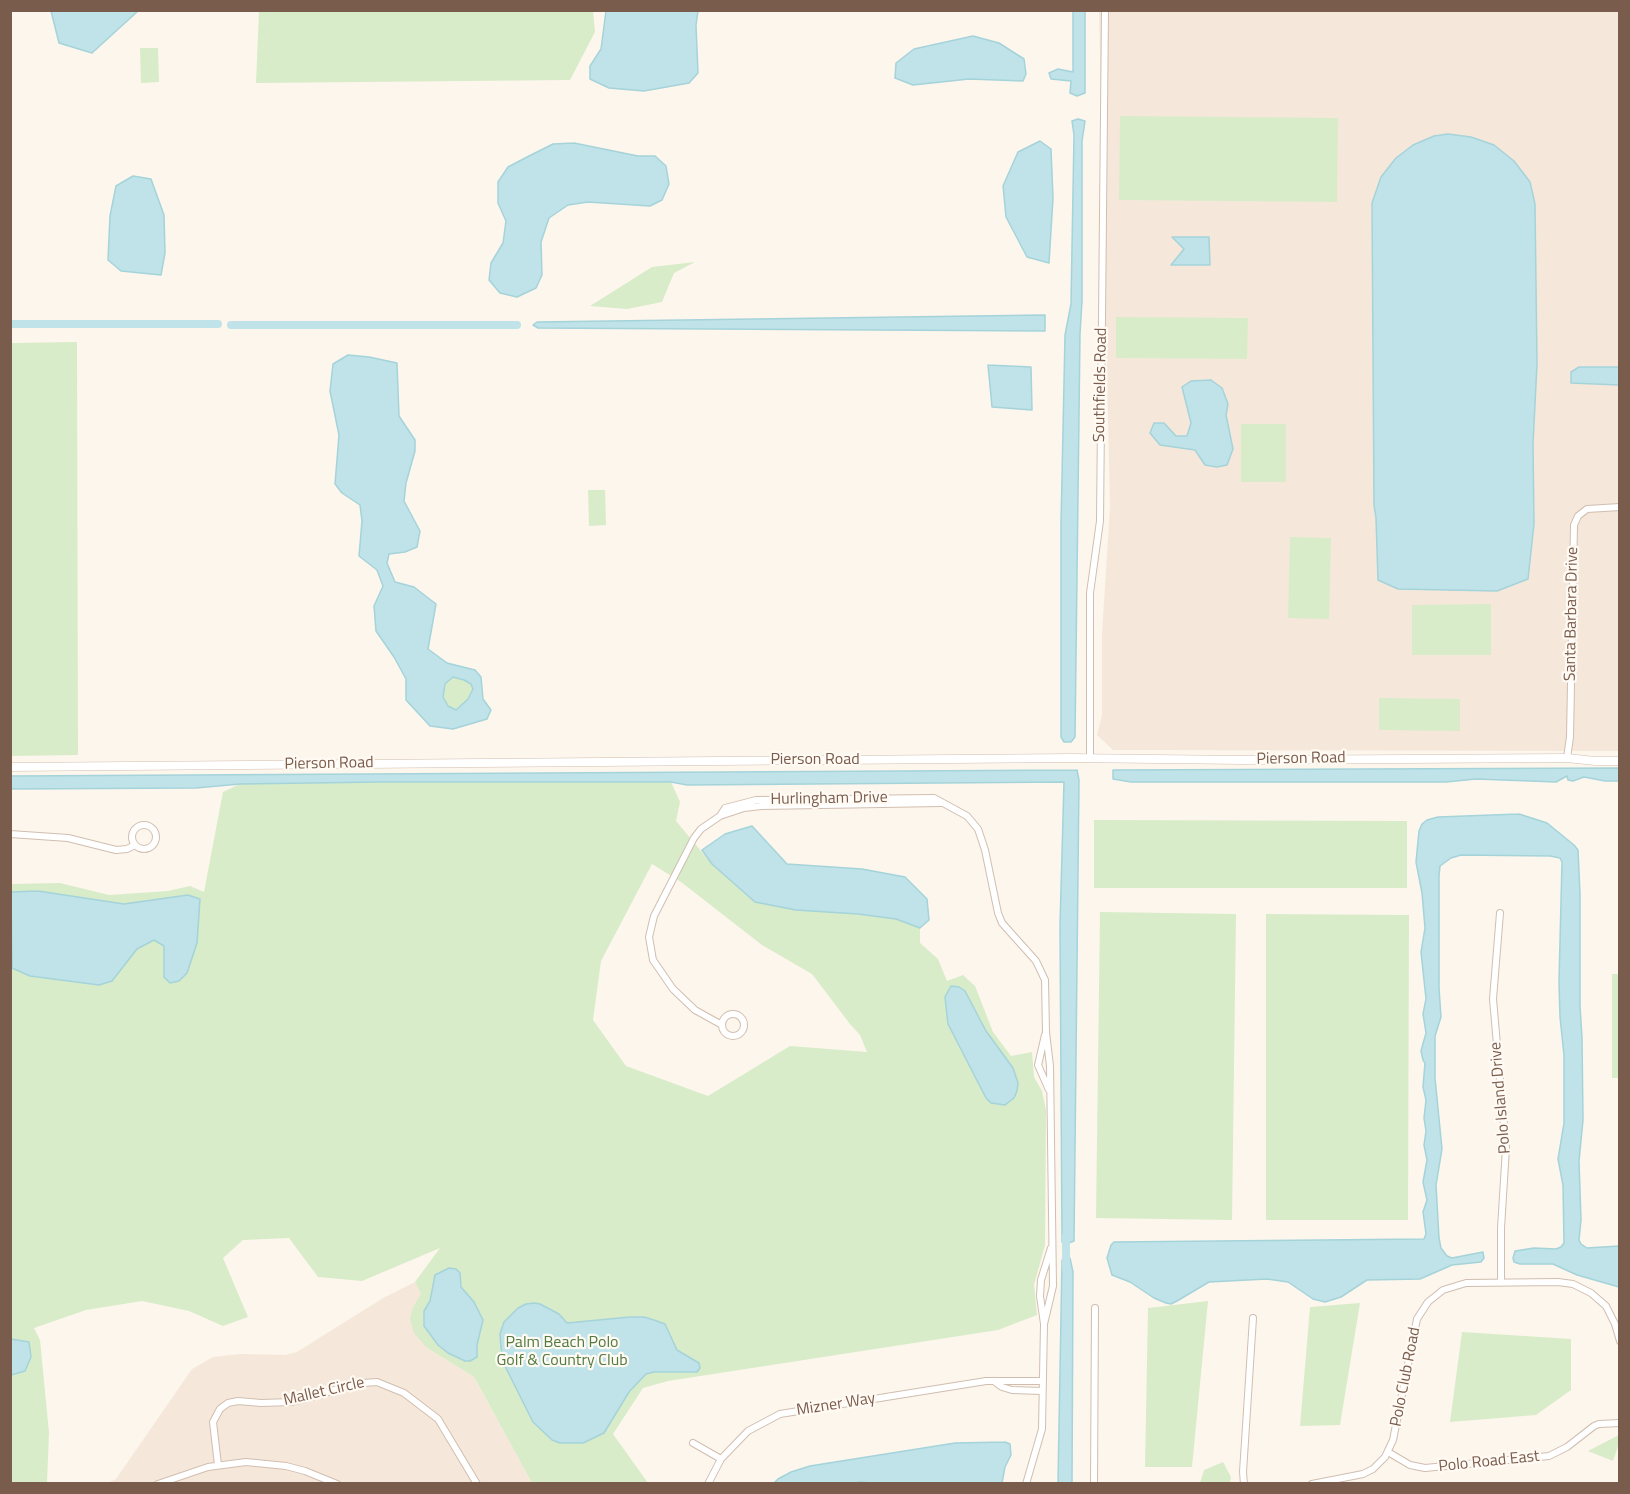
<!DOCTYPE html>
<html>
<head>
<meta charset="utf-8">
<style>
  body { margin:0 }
  #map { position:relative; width:1630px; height:1494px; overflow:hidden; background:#fdf6ec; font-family:"Titillium Web",sans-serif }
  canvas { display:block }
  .frame { position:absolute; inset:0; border:12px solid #7a5c4d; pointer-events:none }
</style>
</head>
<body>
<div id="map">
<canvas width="1630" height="1494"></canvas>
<div class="frame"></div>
</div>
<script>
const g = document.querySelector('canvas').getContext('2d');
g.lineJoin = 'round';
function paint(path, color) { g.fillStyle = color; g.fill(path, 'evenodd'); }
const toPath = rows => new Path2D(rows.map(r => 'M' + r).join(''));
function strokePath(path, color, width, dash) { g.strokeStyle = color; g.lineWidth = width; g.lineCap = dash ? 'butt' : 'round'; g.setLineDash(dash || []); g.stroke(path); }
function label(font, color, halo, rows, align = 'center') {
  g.font = font + ' "Titillium Web",sans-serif'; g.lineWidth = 4.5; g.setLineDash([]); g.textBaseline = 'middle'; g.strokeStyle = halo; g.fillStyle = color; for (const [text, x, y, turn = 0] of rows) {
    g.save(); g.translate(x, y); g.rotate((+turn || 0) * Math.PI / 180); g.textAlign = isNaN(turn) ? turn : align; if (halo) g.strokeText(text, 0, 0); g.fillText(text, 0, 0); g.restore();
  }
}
const residential = toPath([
  [1099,11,1619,11,1619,751,1113,750,1097,735,1102,715,1102,633,1110,507],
  [415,1282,422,1294,413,1307,427,1348,474,1377,532,1483,105,1484,116,1479,192,1369,213,1357,240,1354,285,1355,297,1352,383,1298]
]);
const green = toPath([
  [259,11,593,11,595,32,570,80,256,83],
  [140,48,158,48,159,82,141,83],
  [1120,116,1338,118,1337,202,1119,200],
  [695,262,674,273,662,302,627,309,590,306,652,267],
  [1116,317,1248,318,1247,359,1116,358],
  [77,342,78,755,11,756,11,343],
  [1241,424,1286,424,1286,482,1241,482],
  [588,490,605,490,606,525,589,526],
  [1290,537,1331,538,1329,619,1288,618],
  [1491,604,1491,655,1412,655,1412,605],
  [453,677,464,680,471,684,473,689,468,699,456,710,448,706,443,698,445,684],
  [1379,698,1460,699,1460,731,1379,730],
  [380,782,671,782,680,802,676,821,712,864,755,902,896,919,920,928,920,943,938,959,947,981,963,975,975,986,993,1032,1011,1056,1032,1052,1034,1077,1042,1091,1046,1110,1045,1245,1034,1285,1037,1315,998,1330,668,1381,643,1388,613,1434,648,1483,532,1483,474,1377,427,1348,414,1333,410,1319,413,1307,421,1294,415,1282,440,1248,362,1281,318,1277,289,1238,243,1240,223,1258,248,1317,223,1326,189,1311,142,1301,86,1310,34,1328,40,1340,49,1433,47,1483,11,1483,10,884,60,883,109,895,168,891,190,886,204,892,223,792,240,784],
  [652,864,681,882,762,945,812,974,850,1024,860,1035,867,1052,790,1046,708,1096,626,1066,593,1020,601,961],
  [1094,820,1407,821,1407,888,1094,888],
  [1100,912,1236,914,1232,1220,1096,1218],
  [1266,914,1409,915,1408,1220,1266,1220],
  [1612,974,1619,974,1619,1078,1612,1078],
  [1208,1301,1192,1467,1145,1467,1148,1308],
  [1360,1303,1340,1425,1300,1426,1310,1307],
  [1462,1332,1571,1339,1571,1390,1536,1415,1450,1422],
  [1619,1435,1619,1443,1613,1461,1588,1451],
  [1223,1462,1231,1477,1230,1483,1200,1483,1204,1470]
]);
const water = toPath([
  [51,11,51,10,138,11,92,53,59,43,51,11],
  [606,11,698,11,696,25,698,73,689,83,644,91,609,88,590,79,590,66,601,49,606,11],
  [1073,11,1085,11,1085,93,1077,96,1070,93,1071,81,1051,79,1049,73,1058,69,1073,72,1073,11],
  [973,36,999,43,1024,59,1026,74,1023,81,969,79,913,85,895,78,896,63,914,49,973,36],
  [1078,119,1085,121,1082,141,1082,301,1080,334,1075,737,1071,742,1064,742,1061,737,1061,524,1065,335,1071,304,1074,135,1072,121,1078,119],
  [1448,134,1471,137,1494,145,1514,161,1530,182,1535,204,1537,364,1533,444,1534,524,1528,579,1497,591,1398,589,1378,580,1376,518,1374,505,1372,203,1381,177,1396,158,1413,145,1434,136,1448,134],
  [1040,141,1051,149,1053,198,1049,263,1027,257,1006,217,1003,186,1018,152,1040,141],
  [574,143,638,156,655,156,666,166,669,184,662,200,650,206,588,202,568,205,549,218,541,242,542,275,536,288,517,297,500,293,489,280,491,263,503,243,506,221,498,203,498,182,508,167,529,156,553,144,574,143],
  [133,176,151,179,164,215,165,253,161,275,121,271,108,260,110,216,116,186,133,176],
  [1172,237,1209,237,1210,265,1171,265,1184,249,1172,237],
  [1045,315,1045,331,538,328,533,325,537,322,1045,315],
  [348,355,369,357,397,363,399,416,415,440,415,451,406,483,404,501,420,531,417,547,405,552,389,554,387,563,395,582,414,587,436,604,428,649,447,663,475,670,481,677,483,699,491,710,487,719,453,729,430,726,406,700,406,679,394,657,376,631,374,606,383,586,377,570,359,556,362,521,360,505,342,493,335,484,339,435,330,391,333,364,348,355],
  [453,677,464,680,471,684,473,689,468,699,456,710,448,706,443,697,445,684,453,677],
  [988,365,1031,367,1032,410,992,407,988,365],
  [1579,367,1619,367,1619,385,1571,383,1571,372,1579,367],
  [1211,380,1222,388,1228,404,1226,415,1233,449,1227,465,1217,467,1205,465,1195,450,1160,445,1150,433,1154,423,1164,423,1176,436,1187,436,1191,423,1182,387,1191,381,1211,380],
  [1619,768,1619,781,1605,781,1584,777,1573,781,1568,780,1567,776,1556,782,1476,779,1446,782,1131,782,1113,779,1113,770,1619,768],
  [1077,770,1079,780,1074,1241,1066,1244,1062,1242,1060,925,1064,782,687,785,671,782,380,782,240,784,196,788,10,789,11,776,1077,770],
  [1519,814,1547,823,1574,845,1578,850,1580,894,1580,1006,1582,1038,1583,1120,1579,1161,1581,1220,1579,1240,1581,1244,1587,1248,1619,1246,1619,1287,1577,1275,1553,1264,1520,1264,1514,1262,1513,1258,1515,1251,1534,1248,1556,1249,1561,1247,1564,1243,1563,1185,1558,1159,1564,1123,1564,1055,1560,1017,1559,982,1562,862,1560,858,1550,856,1461,855,1451,858,1440,866,1439,876,1439,988,1441,1017,1435,1036,1435,1078,1442,1149,1436,1185,1439,1238,1441,1248,1447,1256,1452,1258,1483,1252,1484,1258,1481,1262,1452,1265,1420,1279,1367,1280,1341,1297,1325,1302,1313,1299,1288,1282,1267,1279,1209,1282,1177,1301,1171,1304,1166,1303,1154,1298,1130,1282,1112,1275,1107,1258,1111,1245,1114,1242,1424,1239,1426,1234,1423,1212,1427,1200,1423,1182,1427,1160,1424,1145,1426,1131,1424,1118,1426,1100,1423,1087,1425,1063,1423,1060,1421,1051,1426,1033,1423,1014,1426,999,1421,952,1425,928,1422,893,1416,862,1419,831,1422,824,1427,820,1438,817,1519,814],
  [752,826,787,864,862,869,905,877,927,899,929,920,920,928,896,919,858,914,796,910,755,902,712,864,702,850,725,834,752,826],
  [38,891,124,904,188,895,200,899,197,943,187,973,179,981,170,983,164,977,164,946,154,940,137,949,112,981,99,985,30,976,12,968,11,892,38,891],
  [951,986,959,987,965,991,986,1031,1013,1068,1018,1083,1017,1091,1014,1098,1005,1105,991,1103,986,1098,948,1024,945,997,951,986],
  [1070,1258,1073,1272,1072,1483,1058,1483,1062,1260,1070,1258],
  [449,1268,456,1269,460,1273,461,1287,474,1302,483,1320,477,1345,477,1357,470,1361,465,1361,448,1353,438,1345,424,1326,424,1311,430,1301,435,1275,449,1268],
  [534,1303,540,1304,559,1314,567,1323,630,1317,644,1317,654,1320,665,1324,677,1350,699,1363,700,1368,697,1372,654,1372,646,1374,629,1392,604,1433,583,1443,560,1443,552,1440,533,1422,504,1364,501,1348,500,1334,504,1322,518,1308,526,1304,534,1303],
  [11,1339,29,1342,31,1357,25,1371,11,1375,11,1339],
  [1005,1442,1010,1444,1011,1455,1005,1467,1002,1483,882,1484,860,1482,852,1484,774,1483,778,1479,791,1472,810,1466,955,1443,1005,1442]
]);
const canal = toPath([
  [10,324,218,324],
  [231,325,517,325],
  [1066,1269,1066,1236]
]);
const minor = toPath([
  [1090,758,1090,593,1100,521,1105,10],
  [1567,758,1570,737,1574,525,1578,516,1587,509,1620,507],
  [720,816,744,808,761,806,942,803],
  '132 837a12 12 0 1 1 24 0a12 12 0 1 1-24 0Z',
  [10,834,68,838,116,850,127,849,135,845],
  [1500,913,1493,999,1506,1148,1501,1228,1501,1283],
  '722 1025a11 11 0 1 1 22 0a11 11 0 1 1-22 0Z',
  [722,1025,695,1010,673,989,653,960,649,937,654,916,694,838,701,829,720,816,725,808,756,800,934,798,967,816,978,829,985,850,998,913,1002,923,1036,961,1045,980,1046,1032,1050,1066,1053,1286,1044,1324],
  [1045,1035,1038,1065,1049,1090],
  [994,1381,1002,1387,1012,1390,1042,1391],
  [693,1443,721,1459],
  [1388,1452,1410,1465,1425,1468,1549,1456,1567,1447,1594,1426,1599,1424,1620,1423],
  [218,1465,213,1422,220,1409,228,1403,238,1401,261,1403,292,1402,323,1394,350,1384,377,1382,404,1393,438,1419,477,1484],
  [158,1484,208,1467,246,1462,286,1466,305,1471,337,1484],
  [708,1484,721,1459,748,1431,780,1414,986,1381,1042,1381],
  [1026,1484,1042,1429,1044,1324,1040,1296,1041,1280,1051,1248],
  [1094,1484,1095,1308],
  [1244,1484,1243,1472,1253,1318],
  [1312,1484,1363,1474,1373,1469,1385,1457,1393,1440,1417,1319,1428,1302,1443,1290,1466,1283,1558,1282,1573,1284,1591,1293,1606,1306,1615,1324,1620,1341]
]);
const tertiary = toPath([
  [10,767,1071,758,1242,760,1567,758,1595,761,1620,761]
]);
const streetNames = [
  ["Southfields Road",1101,385,-89],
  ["Santa Barbara Drive",1572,614,-89],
  ["Pierson Road",1301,759,-1],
  ["Pierson Road",815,760],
  ["Pierson Road",329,764,-1],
  ["Hurlingham Drive",829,799,-1],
  ["Polo Island Drive",1501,1098,-95],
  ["Polo Club Road",1406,1377,-79],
  ["Mallet Circle",324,1392,-13],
  ["Mizner Way",836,1405,-9],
  ["Polo Road East",1489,1462,-6]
];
const parkNames = [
  ["Palm Beach Polo",562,1343],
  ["Golf & Country Club",562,1361]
];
paint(residential, '#f5e8da');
paint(green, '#d8ecc9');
paint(water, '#bfe3e8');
strokePath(water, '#a5d3da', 1.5);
strokePath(canal, '#bfe3e8', 8);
strokePath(minor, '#d1beb0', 8);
strokePath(tertiary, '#d1beb0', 9);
strokePath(minor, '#fff', 6);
strokePath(tertiary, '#fff', 8);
label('16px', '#7a5c4d', '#fffaf3', streetNames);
label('16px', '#537a41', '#fffaf3', parkNames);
</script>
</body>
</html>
